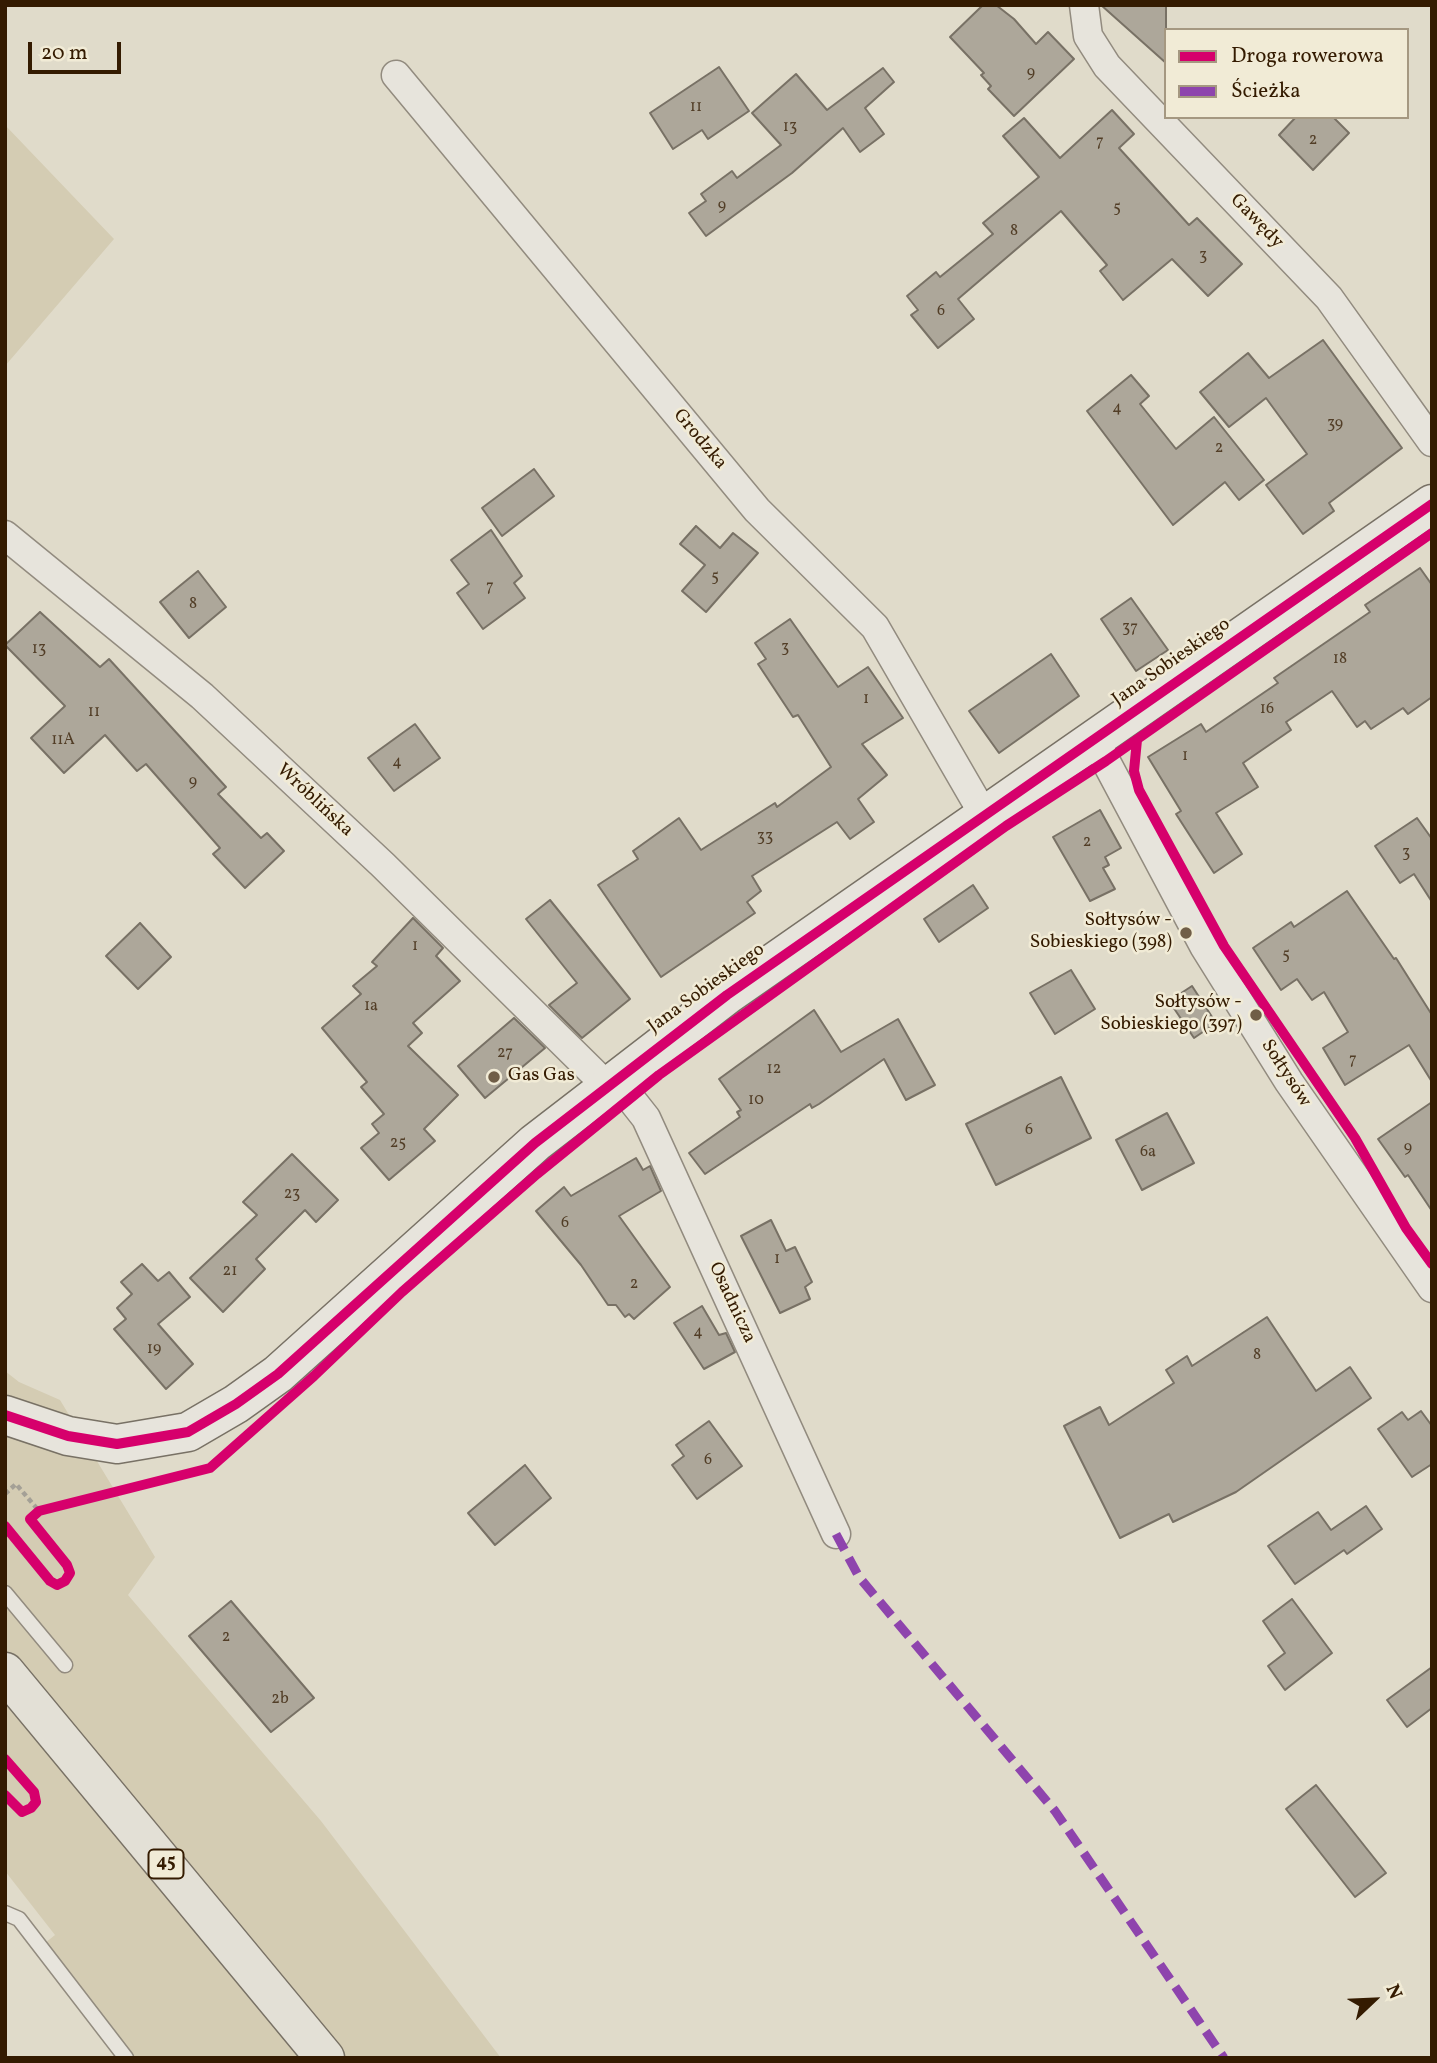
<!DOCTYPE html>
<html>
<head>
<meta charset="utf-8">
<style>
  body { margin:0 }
  #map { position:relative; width:1437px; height:2063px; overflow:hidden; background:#e0dbca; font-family:Vollkorn,serif }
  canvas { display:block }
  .frame { position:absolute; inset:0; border:7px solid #341b01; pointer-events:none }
  .legend { position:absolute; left:1164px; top:28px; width:245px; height:91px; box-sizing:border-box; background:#f1ebd6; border:2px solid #a59881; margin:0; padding:9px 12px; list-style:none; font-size:21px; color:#341b01 }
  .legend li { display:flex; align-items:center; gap:14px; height:35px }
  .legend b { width:35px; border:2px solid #a59881 }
  .north { position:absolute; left:1339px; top:1965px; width:70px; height:70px; -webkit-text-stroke:5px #f1ebd6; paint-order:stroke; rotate:67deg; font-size:19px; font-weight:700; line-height:28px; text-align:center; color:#341b01 }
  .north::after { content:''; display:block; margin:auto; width:24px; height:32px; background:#341b01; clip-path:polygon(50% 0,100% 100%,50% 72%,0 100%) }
  .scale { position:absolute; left:28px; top:42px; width:93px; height:32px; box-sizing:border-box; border:4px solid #341b01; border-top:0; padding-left:9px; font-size:21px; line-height:24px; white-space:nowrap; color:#341b01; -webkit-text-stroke:5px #f1ebd6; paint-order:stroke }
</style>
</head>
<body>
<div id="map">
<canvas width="1437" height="2063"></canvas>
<div class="frame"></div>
<ul class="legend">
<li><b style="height:9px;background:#d6006c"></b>Droga rowerowa</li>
<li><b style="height:9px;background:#8e44ad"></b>Ścieżka</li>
</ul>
<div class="north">N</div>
<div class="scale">20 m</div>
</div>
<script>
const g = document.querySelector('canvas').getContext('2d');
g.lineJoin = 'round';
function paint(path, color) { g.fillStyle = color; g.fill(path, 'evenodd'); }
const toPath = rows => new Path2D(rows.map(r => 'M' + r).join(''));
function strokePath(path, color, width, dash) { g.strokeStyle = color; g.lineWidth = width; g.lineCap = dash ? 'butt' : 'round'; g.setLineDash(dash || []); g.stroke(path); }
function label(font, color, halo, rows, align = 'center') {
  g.font = font + ' Vollkorn,serif'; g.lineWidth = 5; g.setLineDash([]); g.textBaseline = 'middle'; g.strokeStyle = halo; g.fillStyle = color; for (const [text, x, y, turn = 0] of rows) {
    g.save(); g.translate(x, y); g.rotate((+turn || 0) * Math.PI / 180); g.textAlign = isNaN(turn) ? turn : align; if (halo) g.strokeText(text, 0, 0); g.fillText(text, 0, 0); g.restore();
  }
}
const green = toPath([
  [5,125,114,239,5,366],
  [5,1371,19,1382,60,1400,155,1557,128,1595,321,1821,501,2058,126,2058,40,1947,55,1935,5,1871]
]);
const building = toPath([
  [983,5,996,5,1014,19,1036,44,1048,32,1074,59,1014,116,988,89,991,86,981,75,984,73,950,37,983,5],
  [1101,5,1166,5,1166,63,1101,5],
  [719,67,749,111,708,139,702,130,673,149,650,113,719,67],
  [883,68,894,82,865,108,884,134,860,152,843,128,792,173,706,236,689,213,706,201,701,194,732,171,737,178,781,145,752,113,796,74,827,110,883,68],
  [1112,110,1134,134,1119,148,1189,225,1197,218,1242,264,1208,296,1172,259,1123,300,1100,271,1107,265,1061,211,958,299,974,319,938,348,911,315,918,310,907,296,936,272,940,277,993,234,983,223,1039,177,1003,136,1024,118,1060,158,1112,110],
  [1296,117,1333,117,1349,133,1313,170,1279,135,1296,117],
  [1323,340,1402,448,1329,503,1334,511,1303,534,1266,485,1307,454,1266,398,1229,427,1200,392,1248,353,1269,378,1323,340],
  [1131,375,1149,396,1140,404,1176,449,1214,417,1264,480,1239,500,1225,482,1173,525,1087,411,1131,375],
  [534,469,554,496,502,536,482,508,534,469],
  [696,526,720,548,733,533,758,553,706,612,682,591,705,565,680,544,696,526],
  [491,530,522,576,514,583,525,598,483,629,457,593,469,584,451,560,491,530],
  [1420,568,1432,585,1432,697,1408,714,1403,708,1371,729,1365,721,1357,727,1332,691,1286,722,1291,730,1243,763,1258,787,1216,813,1242,854,1214,873,1176,814,1181,811,1148,757,1201,724,1206,732,1278,683,1274,678,1370,612,1365,605,1420,568],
  [198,571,226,607,189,638,160,602,198,571],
  [1131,598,1168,650,1136,671,1101,619,1131,598],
  [40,612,100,667,109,659,226,787,218,794,261,838,267,833,284,851,245,888,213,854,220,848,146,764,137,771,105,735,64,773,31,738,65,706,5,645,40,612],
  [790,619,838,687,868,667,903,718,862,744,887,775,858,799,874,822,850,839,837,822,752,876,761,891,747,902,755,913,661,977,598,885,638,859,633,851,679,818,701,850,775,803,777,807,831,767,798,715,793,717,758,664,766,659,755,643,790,619],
  [1051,654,1079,696,999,753,969,711,1051,654],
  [415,724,440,758,394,791,368,758,415,724],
  [1100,810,1121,848,1105,857,1109,865,1103,868,1115,889,1090,901,1053,837,1100,810],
  [1417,818,1432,839,1432,902,1414,874,1400,883,1375,846,1417,818],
  [973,885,988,908,939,942,924,919,973,885],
  [1347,891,1394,959,1396,958,1432,1015,1432,1082,1409,1045,1345,1085,1323,1048,1348,1032,1324,992,1312,1000,1297,979,1281,990,1253,948,1291,922,1294,927,1347,891],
  [550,900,630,999,582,1038,549,1005,577,983,526,919,550,900],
  [413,918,443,948,436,956,460,981,413,1023,422,1033,408,1046,458,1095,424,1129,435,1141,389,1180,361,1148,379,1133,372,1124,384,1114,361,1087,367,1082,322,1028,361,994,353,986,377,966,372,962,413,918],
  [140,923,171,957,138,989,106,956,140,923],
  [1071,970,1095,1009,1055,1034,1030,993,1071,970],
  [1192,986,1216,1023,1194,1038,1169,1001,1192,986],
  [814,1010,841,1052,898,1019,935,1085,906,1100,884,1059,819,1104,812,1108,810,1104,705,1174,689,1153,740,1117,737,1112,741,1110,719,1079,814,1010],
  [514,1018,545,1048,485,1098,458,1066,514,1018],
  [1061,1077,1091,1138,996,1185,966,1124,1061,1077],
  [1432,1102,1432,1211,1408,1175,1405,1177,1378,1139,1432,1102],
  [1167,1113,1194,1163,1142,1190,1116,1140,1167,1113],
  [292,1154,338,1200,316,1222,305,1210,256,1259,265,1269,223,1312,190,1278,257,1215,243,1202,292,1154],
  [636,1158,643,1170,650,1166,661,1191,619,1216,670,1287,634,1319,629,1314,625,1317,616,1305,608,1305,581,1265,536,1211,564,1187,571,1196,636,1158],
  [771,1220,786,1251,795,1247,812,1282,805,1287,810,1299,780,1313,741,1236,771,1220],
  [142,1264,158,1281,169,1272,190,1297,158,1324,193,1364,166,1389,114,1329,126,1319,117,1308,132,1294,121,1282,142,1264],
  [702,1306,719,1335,726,1333,735,1352,704,1369,674,1323,702,1306],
  [1267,1317,1316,1391,1350,1367,1371,1398,1236,1492,1173,1522,1169,1514,1120,1538,1064,1426,1100,1407,1109,1425,1174,1383,1166,1370,1187,1356,1192,1366,1267,1317],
  [1421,1411,1432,1426,1432,1464,1412,1477,1378,1429,1402,1412,1408,1420,1421,1411],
  [709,1421,742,1466,697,1499,672,1465,684,1456,676,1445,709,1421],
  [525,1465,551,1498,495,1545,468,1513,525,1465],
  [1366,1506,1382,1529,1347,1554,1344,1550,1295,1584,1268,1546,1318,1512,1331,1530,1366,1506],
  [1292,1599,1332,1653,1285,1690,1268,1666,1285,1653,1263,1621,1292,1599],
  [231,1601,314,1698,271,1732,189,1636,231,1601],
  [1432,1667,1432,1708,1407,1727,1387,1700,1432,1667],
  [1316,1785,1386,1873,1355,1897,1286,1809,1316,1785]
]);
const path = toPath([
  [5,1494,16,1484,39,1511]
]);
const lane = toPath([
  [5,1593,65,1665],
  [5,1913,19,1919,126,2058]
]);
const street = toPath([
  [1084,5,1088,36,1107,66,1329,298,1432,442],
  [396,75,757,510,875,627,984,815],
  [5,535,202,696,383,865,607,1086,631,1099,646,1118,836,1534],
  [1094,739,1204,946,1289,1082,1432,1288]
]);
const secondary = toPath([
  [5,1415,68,1436,117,1444,188,1432,236,1404,278,1374,535,1143,727,995,1432,504]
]);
const primary = toPath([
  [5,1672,325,2058]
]);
const quiet = toPath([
  [836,1534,859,1577,1055,1811,1224,2058]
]);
const cycleway = toPath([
  [1137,740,1134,771,1139,790,1224,946,1355,1138,1406,1228,1432,1264],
  [5,1415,68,1436,117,1444,188,1432,236,1404,278,1374,535,1143,727,995,1432,504],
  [5,1526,50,1581,57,1585,65,1581,70,1573,67,1565,30,1519,39,1511,210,1468,314,1376,402,1292,537,1174,659,1075,1006,826,1106,761,1432,533],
  [5,1759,34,1792,36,1802,31,1808,22,1812,5,1795]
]);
const markers = [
  [1186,933,7,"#705e47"],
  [1256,1015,7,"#705e47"],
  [494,1077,7,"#705e47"]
];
const numberNames = [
  ["9",1031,74],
  ["11",696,108],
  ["13",790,128],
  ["2",1313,141],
  ["7",1100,143],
  ["9",722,207],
  ["5",1117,209],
  ["8",1014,232],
  ["3",1203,257],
  ["6",941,312],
  ["4",1117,409],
  ["39",1335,425],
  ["2",1219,449],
  ["5",715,578],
  ["7",490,588],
  ["8",193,605],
  ["37",1130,629],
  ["3",785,649],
  ["13",39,650],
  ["18",1340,660],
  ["1",866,700],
  ["16",1267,710],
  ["11",94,713],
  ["11A",63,741],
  ["1",1185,757],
  ["4",397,763],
  ["9",193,783],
  ["33",765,838],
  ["2",1087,843],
  ["3",1406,854],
  ["1",415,947],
  ["5",1286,956],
  ["1a",371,1007],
  ["27",505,1054],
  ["7",1353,1061],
  ["12",774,1070],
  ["10",756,1101],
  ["6",1029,1131],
  ["25",398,1144],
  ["9",1408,1149],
  ["6a",1148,1153],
  ["23",292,1195],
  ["6",565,1224],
  ["1",777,1260],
  ["21",230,1272],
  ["2",634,1285],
  ["4",698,1333],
  ["19",154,1350],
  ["8",1257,1356],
  ["6",708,1461],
  ["2",226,1638],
  ["2b",280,1700]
];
const shields = [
  [166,1864,35]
];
const shieldNames = [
  ["45",166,1864]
];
const streetNames = [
  ["Gawędy",1256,222,46],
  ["Grodzka",699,440,50],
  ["Jana Sobieskiego",1172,663,-35],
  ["Wróblińska",314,801,43],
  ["Jana Sobieskiego",707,989,-36],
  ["Sołtysów",1285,1074,57],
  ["Osadnicza",731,1303,65]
];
const poiNames = [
  ["Sołtysów -",1172,922],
  ["Sobieskiego (398)",1172,944],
  ["Sołtysów -",1242,1004],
  ["Sobieskiego (397)",1242,1026],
  ["Gas Gas",508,1077,"left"]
];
paint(green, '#d4ccb3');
paint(building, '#ada79a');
strokePath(building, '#787165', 2);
strokePath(lane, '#928b7f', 17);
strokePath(street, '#928b7f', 31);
strokePath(secondary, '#787165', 41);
strokePath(primary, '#787165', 41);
strokePath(path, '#a4a096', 4.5, [5, 3.5]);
strokePath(lane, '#e7e4dc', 14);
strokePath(street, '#e7e4dc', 28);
strokePath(secondary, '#e7e4dc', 38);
strokePath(primary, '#e3e0d6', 38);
strokePath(quiet, '#8e44ad', 9, [18, 9]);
strokePath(cycleway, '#d6006c', 10);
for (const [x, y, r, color] of markers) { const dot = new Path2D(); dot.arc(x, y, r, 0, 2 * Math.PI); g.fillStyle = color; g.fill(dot); strokePath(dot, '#f1ebd6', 2.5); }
label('16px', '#523e27', null, numberNames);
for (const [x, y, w] of shields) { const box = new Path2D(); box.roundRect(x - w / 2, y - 14.5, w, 29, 5); g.fillStyle = '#f1ebd6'; g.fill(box); strokePath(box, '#341b01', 2); }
label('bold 18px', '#341b01', null, shieldNames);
label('19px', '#341b01', '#f1ebd6', streetNames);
label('19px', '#341b01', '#f1ebd6', poiNames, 'right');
</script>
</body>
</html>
